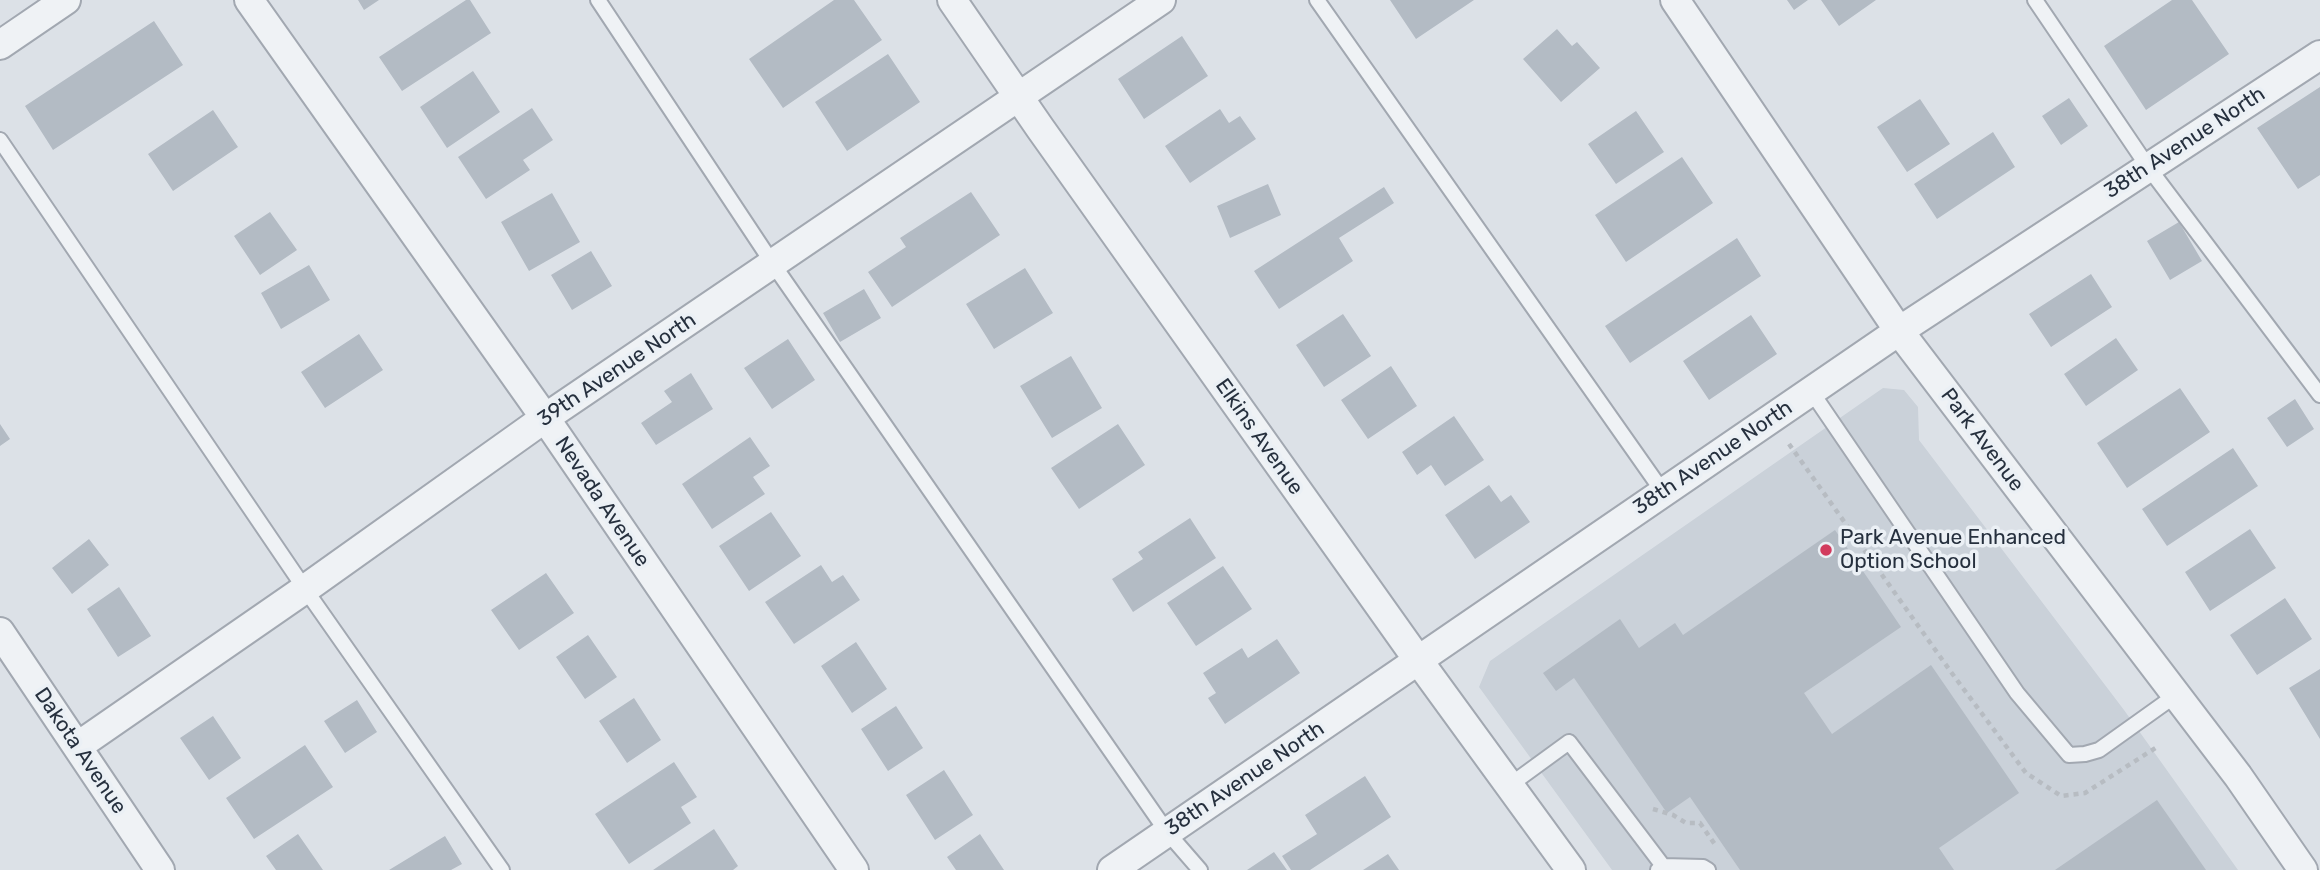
<!DOCTYPE html>
<html>
<head>
<meta charset="utf-8">
<style>
  body { margin:0 }
  canvas { display:block; background:#dce1e7 }
</style>
</head>
<body>
<canvas width="2320" height="870"></canvas>
<script>
const g = document.querySelector('canvas').getContext('2d');
g.lineJoin = 'round';
function paint(path, color) { g.fillStyle = color; g.fill(path, 'evenodd'); }
const toPath = rows => new Path2D(rows.map(r => 'M' + r).join(''));
function strokePath(path, color, width, dash) { g.strokeStyle = color; g.lineWidth = width; g.lineCap = dash ? 'butt' : 'round'; g.setLineDash(dash || []); g.stroke(path); }
function label(font, color, halo, rows, align = 'center') {
  g.font = font + ' Rubik,sans-serif'; g.lineWidth = 7; g.setLineDash([]); g.textBaseline = 'middle'; g.strokeStyle = halo; g.fillStyle = color; for (const [text, x, y, turn = 0] of rows) {
    g.save(); g.translate(x, y); g.rotate((+turn || 0) * Math.PI / 180); g.textAlign = isNaN(turn) ? turn : align; if (halo) g.strokeText(text, 0, 0); g.fillText(text, 0, 0); g.restore();
  }
}
const built = toPath([
  [1883,388,1904,390,1918,407,1919,440,2124,710,2238,870,1612,870,1479,687,1490,661]
]);
const building = toPath([
  [358,0,379,0,364,10],
  [466,0,470,0,491,33,402,91,379,57],
  [834,0,854,0,882,40,783,108,749,59],
  [1390,0,1474,0,1416,39],
  [1787,0,1808,0,1794,10],
  [1821,0,1876,0,1839,26],
  [2172,0,2192,0,2229,54,2146,110,2104,46],
  [154,21,183,65,53,150,25,106],
  [1557,29,1572,46,1577,42,1600,68,1561,102,1523,59],
  [1182,36,1208,76,1144,119,1118,79],
  [888,54,920,102,847,151,815,102],
  [473,71,500,112,447,148,420,107],
  [2320,87,2320,175,2298,189,2257,128],
  [2069,98,2088,126,2061,145,2042,116],
  [1920,99,1950,144,1907,172,1877,127],
  [532,108,553,140,523,160,530,170,486,199,458,157],
  [1220,109,1229,123,1240,116,1256,139,1190,183,1165,146],
  [213,110,238,147,173,191,148,154],
  [1636,111,1664,152,1616,184,1588,144],
  [1993,132,2015,167,1937,219,1914,184],
  [1682,157,1713,203,1626,262,1595,215],
  [1268,184,1281,215,1230,238,1217,206],
  [1384,187,1394,203,1339,238,1353,261,1279,309,1254,271],
  [971,192,1000,235,892,307,868,272,906,247,900,238],
  [552,193,580,242,529,271,501,222],
  [270,212,297,250,260,275,234,236],
  [2179,222,2202,261,2170,280,2147,241],
  [1737,238,1761,276,1630,363,1605,326],
  [591,251,612,286,572,310,551,275],
  [309,265,330,300,281,329,261,293],
  [1025,268,1053,313,994,349,966,304],
  [2091,274,2112,307,2051,347,2029,314],
  [864,289,881,318,840,342,823,313],
  [1343,314,1371,356,1324,387,1296,345],
  [1751,315,1777,354,1709,400,1683,361],
  [359,334,383,370,325,408,301,372],
  [2116,338,2138,370,2086,406,2064,374],
  [788,339,815,380,772,409,744,368],
  [1071,356,1102,408,1052,438,1020,386],
  [1391,366,1417,406,1368,439,1341,400],
  [691,373,713,409,656,445,641,423,672,402,664,391],
  [2180,388,2210,432,2127,488,2097,443],
  [2295,399,2314,429,2287,447,2267,418],
  [1454,416,1484,460,1445,486,1431,465,1417,475,1402,452],
  [0,424,10,439,0,446],
  [1118,424,1145,465,1079,509,1051,468],
  [750,437,770,466,753,477,765,494,712,529,682,484],
  [2233,448,2258,486,2167,546,2142,509],
  [1489,485,1501,502,1511,495,1530,522,1475,559,1445,515],
  [771,512,801,556,749,591,719,546],
  [1190,518,1216,558,1133,612,1112,579,1143,559,1138,552],
  [2250,529,2276,568,2210,611,2185,572],
  [1835,530,1901,627,1804,693,1832,734,1931,665,2019,793,1939,848,1954,870,1740,870,1690,797,1667,813,1574,678,1556,691,1543,673,1620,619,1639,648,1675,623,1683,635],
  [89,539,109,565,72,594,52,568],
  [821,565,832,582,843,575,860,600,794,644,765,602],
  [1223,566,1252,609,1196,646,1167,603],
  [546,573,574,613,519,650,491,610],
  [119,587,151,636,118,657,87,609],
  [2285,598,2312,639,2257,675,2230,635],
  [588,635,617,677,585,699,556,657],
  [1277,639,1300,673,1225,724,1208,698,1216,693,1203,673,1242,648,1248,658],
  [856,642,887,689,852,713,821,666],
  [2320,669,2320,739,2289,688],
  [634,698,661,740,627,763,599,721],
  [357,700,377,732,345,753,324,721],
  [896,706,923,748,888,771,861,729],
  [213,716,241,758,209,780,180,738],
  [305,745,333,787,254,839,226,798],
  [674,762,697,797,681,807,691,823,629,864,595,814],
  [944,770,973,815,935,840,906,795],
  [1365,776,1391,817,1310,870,1291,870,1282,856,1317,834,1305,815],
  [2157,800,2206,870,2055,870],
  [714,829,738,866,733,870,653,870],
  [298,834,323,870,276,870,266,856],
  [980,834,1004,870,956,870,947,857],
  [445,836,462,864,451,870,389,870],
  [1274,852,1287,870,1247,870],
  [1388,854,1399,870,1363,870]
]);
const path = toPath([
  [1789,444,1951,672,2026,773,2061,796,2085,793,2157,747],
  [1653,809,1673,815,1686,823,1700,823,1716,846]
]);
const lane = toPath([
  [598,0,773,264,1167,832,1200,870],
  [1317,0,1663,492],
  [2035,0,2148,167,2320,395],
  [0,140,305,589,502,870],
  [1811,391,2017,693,2069,755,2085,754,2099,750,2176,695],
  [1510,785,1569,742,1663,866],
  [1658,870,1663,866,1703,867,1708,870]
]);
const street = toPath([
  [249,0,545,418,854,870],
  [952,0,1040,128,1418,660,1571,870],
  [1675,0,1899,331,2238,776,2303,870],
  [0,45,66,0],
  [0,632,160,870],
  [78,746,305,589,545,418,1161,0],
  [1112,870,1899,331,2320,55]
]);
const markers = [
  [1826,550,7,"#d23b5e"]
];
const streetNames = [
  ["38th Avenue North",2185,143,-33],
  ["39th Avenue North",617,370,-34],
  ["Elkins Avenue",1259,437,55],
  ["Park Avenue",1982,440,53],
  ["38th Avenue North",1713,458,-34],
  ["Nevada Avenue",602,502,56],
  ["Dakota Avenue",80,751,56],
  ["38th Avenue North",1245,779,-34]
];
const poiNames = [
  ["Park Avenue Enhanced",1840,538],
  ["Option School",1840,562]
];
paint(built, '#cad1d9');
paint(building, '#b3bbc4');
strokePath(lane, '#a2a8b1', 18);
strokePath(street, '#a2a8b1', 32);
strokePath(path, '#b7bcc2', 4.5, [5, 5]);
strokePath(lane, '#eff2f5', 14);
strokePath(street, '#eff2f5', 28);
for (const [x, y, r, color] of markers) { const dot = new Path2D(); dot.arc(x, y, r, 0, 2 * Math.PI); g.fillStyle = color; g.fill(dot); strokePath(dot, '#ebf0f5', 2.5); }
label('21px', '#26303e', '#ebf0f5', streetNames);
label('21px', '#26303e', '#ebf0f5', poiNames, 'left');
</script>
</body>
</html>
